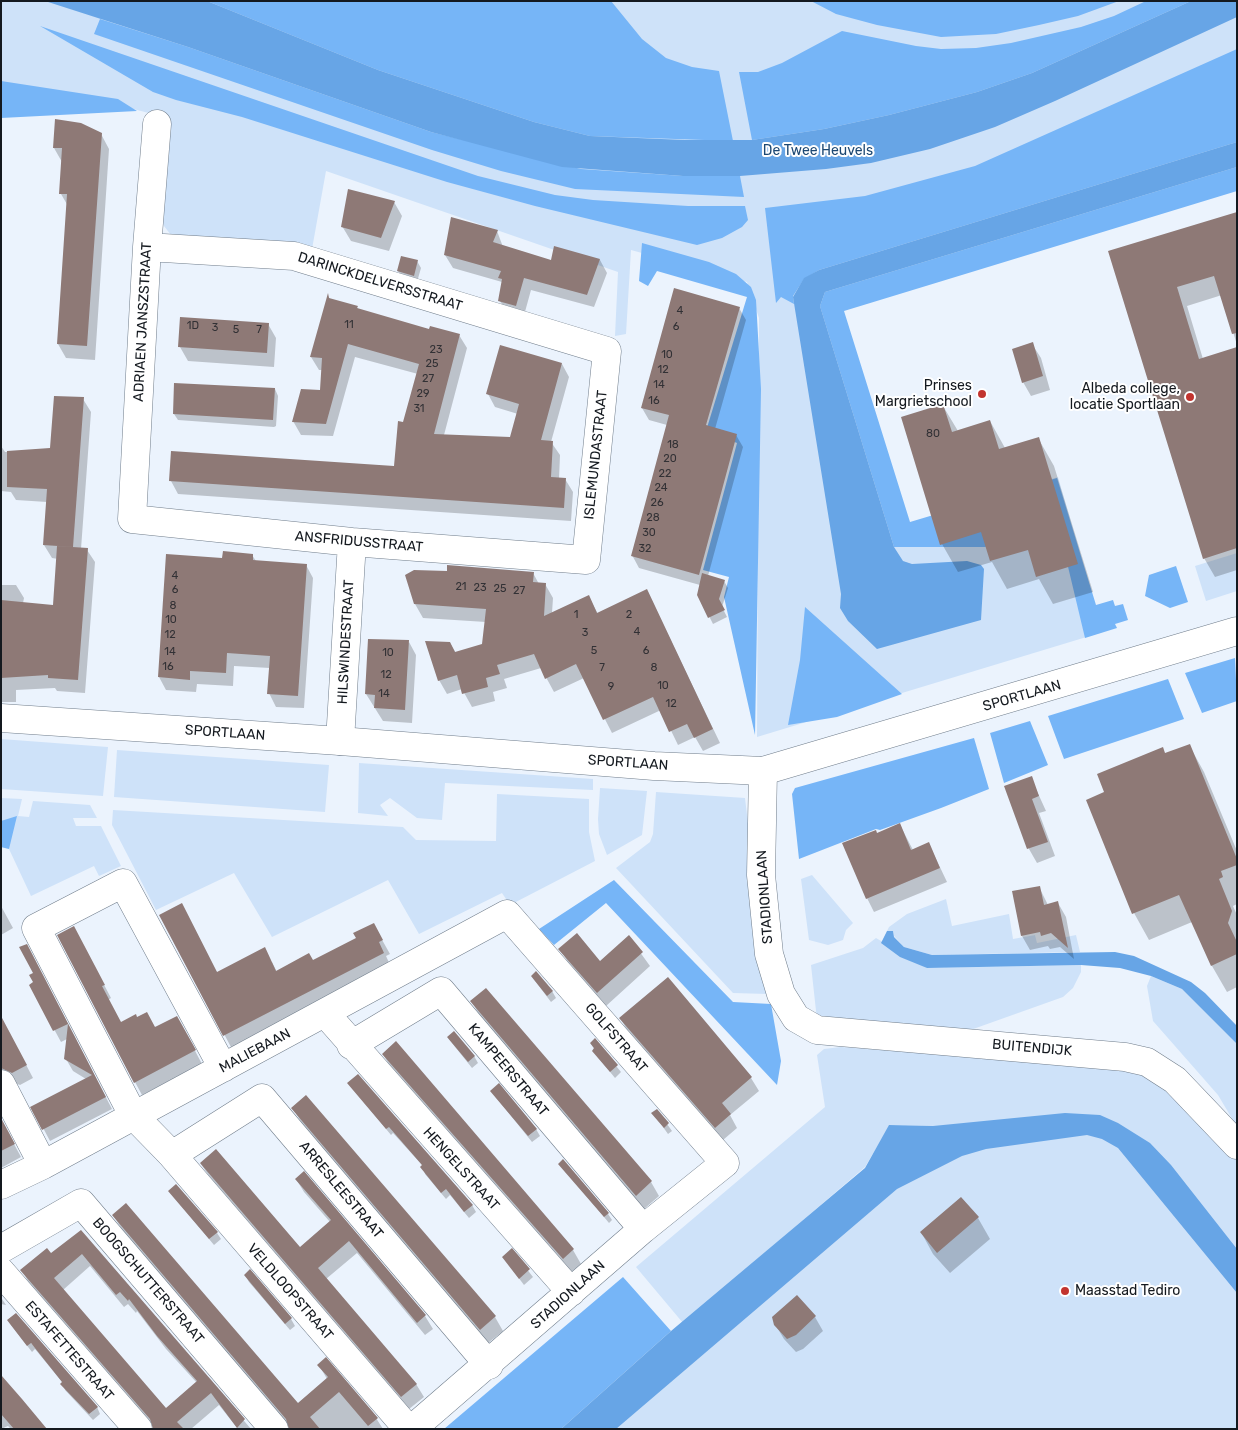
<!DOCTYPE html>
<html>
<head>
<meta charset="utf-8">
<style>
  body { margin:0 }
  #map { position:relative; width:1238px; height:1430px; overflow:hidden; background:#ebf3fd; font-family:Rubik,sans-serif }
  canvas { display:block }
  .frame { position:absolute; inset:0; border:2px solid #14191f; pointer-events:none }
</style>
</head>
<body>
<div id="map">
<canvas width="1238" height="1430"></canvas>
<div class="frame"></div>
</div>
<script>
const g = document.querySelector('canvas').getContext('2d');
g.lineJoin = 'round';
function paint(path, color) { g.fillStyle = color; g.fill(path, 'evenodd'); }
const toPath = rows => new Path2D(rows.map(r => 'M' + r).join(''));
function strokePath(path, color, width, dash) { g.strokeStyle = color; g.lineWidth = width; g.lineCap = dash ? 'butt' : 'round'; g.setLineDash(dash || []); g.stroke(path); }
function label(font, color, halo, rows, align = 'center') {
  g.font = font + ' Rubik,sans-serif'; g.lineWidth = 4; g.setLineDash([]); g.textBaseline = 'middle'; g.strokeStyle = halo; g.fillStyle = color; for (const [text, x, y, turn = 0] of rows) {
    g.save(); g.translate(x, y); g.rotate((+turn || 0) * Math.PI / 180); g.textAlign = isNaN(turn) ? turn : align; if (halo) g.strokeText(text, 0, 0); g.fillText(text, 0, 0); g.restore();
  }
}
const green = toPath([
  [1,1,1237,1,1237,177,831,303,897,527,1058,477,1103,632,757,737,759,318,747,282,631,250,626,334,615,336,618,272,326,171,312,249,171,235,164,226,162,216,168,118,114,104,1,94],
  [1237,553,1237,591,1206,601,1195,566],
  [1,739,108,747,103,796,1,789],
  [117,750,329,765,325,812,114,797],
  [359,763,593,779,593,790,445,783,442,820,417,818,390,798,380,805,388,816,358,813],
  [600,788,647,791,642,835,607,855,599,834,598,819],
  [656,792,745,798,768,994,733,993,616,868,650,842,653,834],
  [497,794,589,799,589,832,595,861,510,905,502,893,419,934,388,880,272,937,234,873,156,910,112,825,113,810,403,827,416,840,496,841],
  [1,798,22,799,18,816,29,817,33,801,90,805,97,818,73,818,76,826,101,826,121,866,99,876,94,866,31,896,9,849,1,847],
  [812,875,853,923,846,930,843,940,828,945,809,940,801,879],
  [946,899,952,926,1009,914,1013,939,1035,935,1037,943,1076,935,1080,952,932,955,904,947,894,936,893,931,887,931,889,927,907,914],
  [876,938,927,968,1081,965,1081,972,1073,988,1063,997,962,1033,817,1020,811,965,863,948],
  [1151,976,1182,989,1237,1044,1237,1127,1218,1095,1153,1021,1147,986],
  [841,1047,1113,1067,1142,1073,1165,1086,1226,1146,1237,1159,1237,1261,1140,1155,1237,1283,1237,1429,583,1429,933,1126,890,1125,865,1167,683,1323,636,1267,825,1107,817,1055,824,1049]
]);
const forest = toPath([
  [207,1,611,1,642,39,666,58,692,67,719,71,733,141,590,136,534,122,378,70],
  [811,1,1119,1,1078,16,1039,25,996,34,941,37,877,25,836,14],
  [1146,1,1191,1,1032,73,977,92,889,115,824,129,752,140,739,72,758,72,782,63,842,31,916,46,941,49,976,48,1011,43,1081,27,1114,16],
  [100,19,188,47,431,132,581,169,683,176,740,176,744,197,575,189,501,171,432,150,94,34],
  [40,26,478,176,555,195,593,200,688,206,745,206,748,220,742,227,722,238,697,245,535,206,447,182,242,117,176,100,153,92],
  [1237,49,1237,142,819,270,804,279,793,296,794,304,781,297,776,303,765,208,865,196,975,166],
  [1,81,118,99,137,111,1,118],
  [1237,167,1237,191,844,311,910,522,1057,478,1096,605,1113,600,1115,606,1123,604,1128,620,1115,624,1117,628,1085,638,1059,529,985,547,894,547,820,306,825,292],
  [642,243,709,262,736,274,751,287,756,300,761,389,755,735,724,597,729,577,703,570,737,443,706,431,747,297,657,271,648,286,639,281],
  [1176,566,1188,602,1170,608,1145,596,1149,575],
  [805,607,902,694,837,717,788,725,800,660],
  [1235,658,1237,701,1202,713,1185,673],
  [1168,679,1184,719,1064,759,1048,716],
  [1030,721,1048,765,1004,783,990,733],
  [974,738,989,789,941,808,880,830,876,829,799,859,792,794,795,788],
  [17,816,9,849,1,847,1,821],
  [614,880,733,1002,771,1004,781,1061,777,1085,606,903,554,945,539,929],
  [623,1277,671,1331,561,1429,444,1429]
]);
const water = toPath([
  [45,1,207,1,378,70,534,122,590,136,685,140,752,140,824,129,889,115,977,92,1032,73,1191,1,1237,1,1237,17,1055,101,995,127,930,149,871,163,826,169,740,176,683,176,562,167,431,132,188,47],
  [1237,142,1237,167,825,292,820,306,894,547,903,561,912,564,967,561,981,565,984,569,981,620,877,649,848,621,840,608,841,594,793,297,804,278,819,270],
  [887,931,893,931,894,937,904,947,932,955,1115,952,1134,956,1191,982,1205,993,1237,1026,1237,1044,1182,989,1151,976,1120,968,1081,965,927,968,900,957,881,943],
  [1065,1113,1100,1115,1118,1123,1150,1143,1171,1165,1237,1249,1237,1293,1118,1148,1102,1139,1087,1135,986,1149,962,1156,897,1189,616,1429,561,1429,671,1331,865,1168,889,1125,933,1126]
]);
const shadow = toPath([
  [101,134,109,149,95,360,66,358,58,344,68,206,61,194,62,162,54,148],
  [394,202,402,216,389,251,351,241,342,226],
  [1237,213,1237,345,1222,295,1187,306,1203,359,1237,348,1237,570,1215,577,1204,558,1110,252],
  [497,231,503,247,552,262,600,260,607,273,594,307,531,290,523,319,507,314,500,301,502,282,453,268,445,255],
  [417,261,421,268,417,282,402,277,398,271],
  [328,296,330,299,357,307,358,309,430,331,459,335,467,348,444,435,511,438,518,414,495,407,488,394,562,364,569,377,551,442,560,455,559,479,565,479,573,492,571,521,178,494,171,481,395,467,404,424,418,374,355,357,333,436,301,435,293,421,321,391,323,370,319,370,311,357],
  [739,308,746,320,715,429,736,435,743,447,708,576,724,581,728,588,722,607,727,617,713,624,698,594,700,585,639,568,632,555,667,425,649,420,642,408],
  [268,324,276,338,274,367,188,361,180,347],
  [1032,344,1041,358,1050,390,1031,396,1023,382],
  [275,389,278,396,276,426,274,427,178,420,174,414],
  [83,399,91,412,81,549,87,550,95,562,85,693,57,691,55,688,16,690,16,702,1,702,1,585,16,585,24,598,23,603,54,606,58,559,52,558,44,545,47,502,16,500,11,492,1,491,1,446,5,452,51,450],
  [943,406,958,431,990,421,1005,448,1038,438,1054,466,1093,592,1053,604,1039,579,1007,589,992,562,958,572,942,544],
  [167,555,223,559,252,555,256,561,306,565,313,578,304,708,276,707,269,693,270,668,234,666,233,686,197,684,196,692,166,690,159,677],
  [533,573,539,584,545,584,553,598,552,613,589,597,598,614,647,591,720,743,703,751,695,737,678,745,661,710,612,733,584,678,554,692,541,668,504,679,507,688,493,692,495,701,472,707,462,689,447,694,439,680,450,643,456,653,484,645,486,622,423,618,415,604],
  [409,642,416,655,412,723,383,721,366,694],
  [1189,745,1204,772,1237,851,1237,904,1233,906,1237,915,1237,987,1227,992,1212,966,1192,922,1149,940,1134,913,1105,793],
  [1031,778,1046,811,1039,813,1055,856,1037,863,1029,849,1006,787],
  [900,825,913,850,929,844,947,882,874,912,867,898,877,834],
  [1039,887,1048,905,1058,903,1066,917,1074,959,1060,947,1050,949,1048,946,1030,950,1022,936],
  [1,906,13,928,1,935],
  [161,915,218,973,272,962,277,972,381,938,390,954,386,956,391,967,232,1049],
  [629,937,650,966,606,1006,568,962,560,949,600,963],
  [81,941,111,998,108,1000,121,1023,184,1030,202,1064,142,1095,135,1082],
  [33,957,112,1109,50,1141,32,1107,86,1079,73,1071,66,1059,67,1039,61,1042,30,985,35,983],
  [532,977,552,991,556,998,551,1002],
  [668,979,751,1078,759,1091,730,1115,737,1128,723,1140,628,1032,621,1019],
  [486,989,651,1182,659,1196,644,1209,480,1016,472,1002],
  [1,1017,33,1078,20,1085,10,1081,1,1082],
  [448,1038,474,1056,478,1063,472,1068],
  [595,1040,621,1072,615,1078,593,1051,595,1050,591,1044],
  [383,1054,573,1250,581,1264,571,1272,391,1068],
  [349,1084,472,1205,476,1212,469,1218,450,1195,446,1199,425,1174,423,1166,393,1133,391,1135],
  [491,1091,536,1129,540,1136,532,1142],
  [293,1108,495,1317,503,1331,488,1343,301,1122],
  [657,1110,672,1131,668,1134,653,1113],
  [1,1120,21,1157,1,1168],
  [201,1164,300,1248,330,1222,304,1192,296,1179,303,1173,425,1316,433,1329,425,1335,357,1253,326,1279,416,1384,424,1397,409,1409,209,1176],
  [560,1164,608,1214,612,1220,609,1223],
  [169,1191,217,1233,221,1239,214,1245],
  [961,1198,978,1218,990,1239,950,1273,933,1254,921,1232],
  [113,1215,297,1404,327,1379,319,1365,376,1418,383,1429,290,1429,121,1228],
  [81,1231,251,1429,238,1429,219,1405,191,1429,154,1429,153,1425,29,1283,22,1270,51,1255],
  [90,1266,124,1307,128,1304,136,1313,137,1311,166,1349,197,1383,166,1410,63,1290],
  [512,1250,533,1277,524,1285,503,1257],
  [250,1271,291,1319,295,1326,290,1330,249,1282,245,1275],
  [1,1298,2,1299,6,1305,1,1304],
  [815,1317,823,1331,803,1349,796,1352,784,1339,775,1324],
  [8,1321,97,1407,100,1414,93,1420,65,1390,63,1383,35,1349,32,1352],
  [1,1375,9,1385,46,1429,11,1429,8,1426,1,1429]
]);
const building = toPath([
  [55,119,81,123,102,133,87,346,57,344,67,194,59,194,62,148,53,148],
  [348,189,395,201,381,238,341,227],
  [1237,212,1237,333,1232,334,1214,276,1177,287,1199,359,1237,347,1237,548,1203,559,1108,251],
  [451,217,498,230,493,242,551,260,554,246,600,259,587,295,524,278,516,306,498,301,502,279,498,278,501,271,444,255],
  [401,256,418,260,414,276,397,271],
  [674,288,740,307,706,425,737,434,699,575,631,556,669,415,641,408],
  [328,293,329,298,358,306,357,308,429,329,430,326,460,334,434,434,510,437,519,404,486,394,500,345,562,363,541,440,553,441,551,477,566,478,564,508,169,481,171,451,394,466,398,421,403,422,419,364,348,344,326,424,292,422,301,389,320,390,322,358,310,357],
  [180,317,269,323,267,353,178,347],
  [1033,342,1043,376,1022,383,1012,349],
  [174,383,275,388,273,420,173,414],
  [54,396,84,397,73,547,43,545,47,489,7,487,7,451,50,448],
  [943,404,952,432,990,420,999,449,1039,437,1078,564,1036,577,1028,550,990,561,981,532,940,545,901,417],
  [57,546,88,548,78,680,48,678,48,675,1,678,1,600,53,605],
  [223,551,253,554,253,560,307,564,298,696,267,694,270,656,227,653,226,673,190,671,190,680,158,677,166,554,222,558],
  [447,565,534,572,533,582,546,583,544,616,589,595,597,613,647,589,713,729,694,738,687,724,669,732,653,697,603,720,576,664,545,679,534,654,497,665,500,674,486,678,488,687,462,694,457,675,438,681,425,641,450,642,455,652,482,644,486,609,414,604,405,575,414,570,447,571],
  [702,573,725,580,719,599,725,610,708,618,697,595],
  [368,639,409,640,405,710,374,708,375,695,365,694],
  [1190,744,1237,859,1237,865,1221,871,1223,877,1219,879,1232,911,1228,923,1237,942,1237,954,1211,966,1179,895,1132,914,1086,800,1104,792,1097,774,1163,747,1165,753],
  [1032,776,1039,796,1032,799,1048,842,1027,849,1004,786],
  [900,823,911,850,929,842,940,868,866,899,842,843,876,830,877,833],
  [1040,886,1044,905,1058,901,1068,948,1051,933,1041,936,1040,932,1021,936,1012,891],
  [182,903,217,972,265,947,276,971,309,953,313,960,356,938,353,933,374,923,383,940,379,942,384,953,223,1036,159,915],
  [74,926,105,985,102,986,121,1022,136,1014,137,1017,147,1012,155,1027,177,1016,196,1050,134,1083,57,935],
  [577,933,600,961,629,935,643,952,597,993,558,949],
  [27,944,106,1097,42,1130,30,1107,92,1075,64,1059,68,1024,53,1031,29,985,33,982,29,975,33,973,19,947],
  [536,971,553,991,547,996,531,976],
  [668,977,752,1077,722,1103,731,1114,715,1128,619,1018],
  [486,988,652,1181,636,1196,470,1001],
  [1,1016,27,1065,12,1073,1,1068],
  [454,1031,475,1056,468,1062,447,1037],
  [595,1038,618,1065,610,1072,592,1051,594,1048,590,1043],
  [396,1041,574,1249,563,1259,382,1054],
  [358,1074,473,1205,464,1212,446,1189,441,1193,420,1167,422,1165,389,1127,386,1129,347,1083],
  [499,1083,537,1129,528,1136,490,1091],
  [306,1095,496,1316,480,1330,291,1108],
  [657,1109,669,1123,664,1128,651,1113],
  [1,1118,15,1144,1,1151],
  [216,1149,300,1247,331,1220,295,1179,304,1171,426,1315,417,1323,349,1241,318,1268,417,1384,401,1397,200,1163],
  [563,1159,609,1213,604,1217,558,1164],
  [176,1184,218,1232,209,1239,168,1191],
  [961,1197,979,1217,937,1253,920,1232],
  [126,1203,298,1403,328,1377,317,1365,326,1357,378,1418,368,1426,339,1392,310,1417,320,1429,289,1429,286,1419,112,1215],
  [81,1230,245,1419,237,1428,211,1393,177,1422,184,1429,153,1429,150,1419,20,1270,47,1248,51,1253],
  [82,1254,116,1295,120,1292,128,1301,129,1299,157,1336,197,1381,166,1408,54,1278],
  [512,1248,530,1269,519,1279,502,1257],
  [250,1269,292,1318,285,1324,244,1275],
  [797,1295,816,1316,796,1335,787,1339,774,1325,772,1317],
  [16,1313,98,1407,89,1414,60,1384,62,1382,31,1343,27,1346,7,1320],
  [1,1375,22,1399,47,1429,14,1429,1,1414]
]);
const street = toPath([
  [147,247,294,256,607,351,586,560,352,542,132,519,147,247,157,124],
  [340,741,352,542],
  [763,771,761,875,769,954,781,994,796,1018,817,1030,1125,1057,1147,1062,1175,1080,1237,1145],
  [325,1013,571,1292],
  [351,1045,441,991,643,1229],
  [223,1068,123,883,36,928,133,1115,172,1155,408,1429],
  [1,1084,43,1165],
  [172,1155,262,1098,489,1365],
  [1,1185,43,1165,507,914,725,1163,643,1229,412,1429],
  [1,1249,81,1203,274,1429],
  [1,1272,138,1429]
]);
const secondary = toPath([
  [1,718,340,741,654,766,763,771,1237,631]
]);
const markers = [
  [982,394,5,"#c2342f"],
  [1190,397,5,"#c2342f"],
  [1065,1291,5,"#c2342f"]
];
const numberNames = [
  ["4",680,311],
  ["11",349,325],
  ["1D",193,326],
  ["6",676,327],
  ["3",215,328],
  ["5",236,330],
  ["7",259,330],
  ["23",436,350],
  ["10",667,355],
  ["25",432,364],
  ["12",663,370],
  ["27",428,379],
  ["14",659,385],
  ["29",423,394],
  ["16",654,401],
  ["31",419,409],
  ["80",933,434],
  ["18",673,445],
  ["20",670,459],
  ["22",665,474],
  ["24",661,488],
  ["26",657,503],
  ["28",653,518],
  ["30",649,533],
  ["32",645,549],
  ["4",175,576],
  ["21",461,587],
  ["23",480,588],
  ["25",500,589],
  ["6",175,590],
  ["27",519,591],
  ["8",173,606],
  ["1",576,615],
  ["2",629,615],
  ["10",171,620],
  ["4",637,632],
  ["3",585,633],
  ["12",170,635],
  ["5",594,651],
  ["6",646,651],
  ["14",170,652],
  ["10",388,653],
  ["16",168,667],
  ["7",602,668],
  ["8",654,668],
  ["12",386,675],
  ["10",663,686],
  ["9",611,687],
  ["14",384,694],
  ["12",671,704]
];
const parkNames = [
  ["De Twee Heuvels",818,151]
];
const streetNames = [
  ["DARINCKDELVERSSTRAAT",380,282,17],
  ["ADRIAEN JANSZSTRAAT",143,322,-87],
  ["ISLEMUNDASTRAAT",596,455,-84],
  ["ANSFRIDUSSTRAAT",359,542,5],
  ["HILSWINDESTRAAT",346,642,-87],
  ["SPORTLAAN",1022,696,-16],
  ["SPORTLAAN",225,733,4],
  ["SPORTLAAN",628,763,4],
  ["STADIONLAAN",765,897,-94],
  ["GOLFSTRAAT",616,1038,49],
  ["BUITENDIJK",1032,1048,5],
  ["MALIEBAAN",255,1051,-28],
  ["KAMPEERSTRAAT",508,1070,50],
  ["HENGELSTRAAT",461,1169,48],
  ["ARRESLEESTRAAT",341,1190,50],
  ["BOOGSCHUTTERSTRAAT",148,1281,49],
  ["VELDLOOPSTRAAT",290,1292,49],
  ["STADIONLAAN",568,1295,-42],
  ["ESTAFETTESTRAAT",69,1351,49]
];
const poiNames = [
  ["Prinses",972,386],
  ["Margrietschool",972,402],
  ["Albeda college,",1180,389],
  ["locatie Sportlaan",1180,405],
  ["Maasstad Tediro",1075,1291,"left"]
];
paint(green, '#cee2f9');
paint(forest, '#76b5f7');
paint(water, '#67a5e6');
paint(shadow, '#0003');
paint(building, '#8e7976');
strokePath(street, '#707d8b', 29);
strokePath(secondary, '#707d8b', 29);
strokePath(street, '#fff', 28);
strokePath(secondary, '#fff', 28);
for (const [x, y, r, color] of markers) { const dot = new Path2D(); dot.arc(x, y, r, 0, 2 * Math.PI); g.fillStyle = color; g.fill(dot); strokePath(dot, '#fff', 2); }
label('11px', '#323135', null, numberNames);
label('14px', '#1c4873', '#fff', parkNames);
label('14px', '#14191f', '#fff', streetNames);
label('14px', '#14191f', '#fff', poiNames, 'right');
</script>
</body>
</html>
